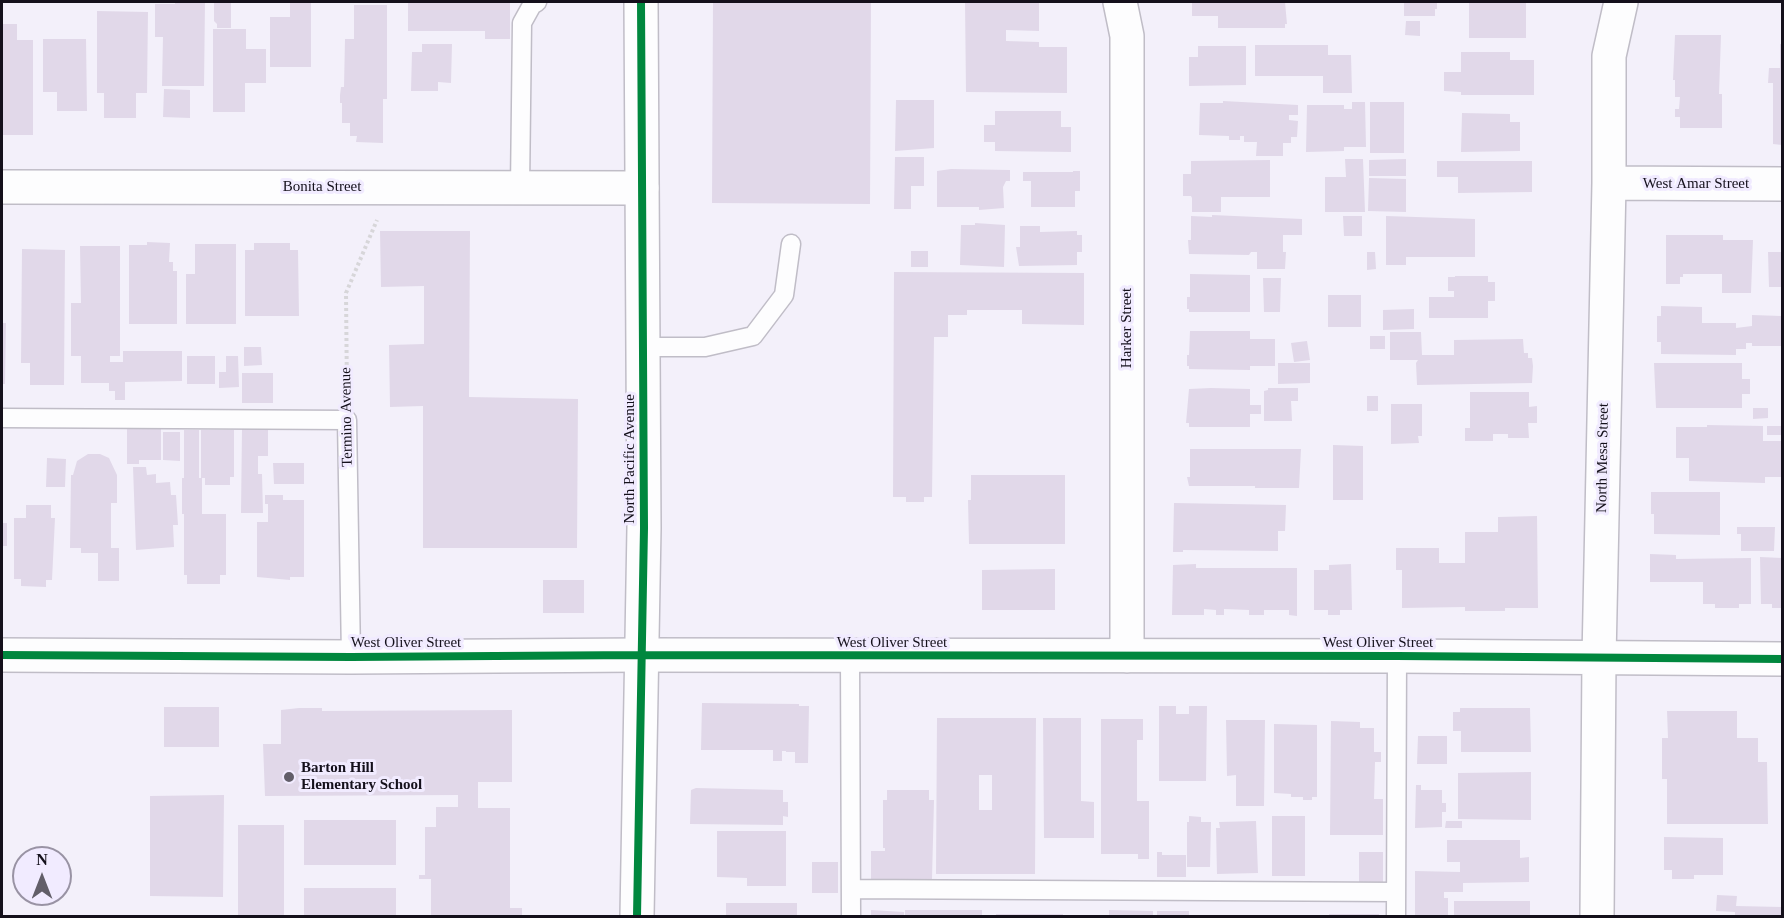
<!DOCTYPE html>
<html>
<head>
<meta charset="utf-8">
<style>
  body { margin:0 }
  #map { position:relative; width:1784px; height:918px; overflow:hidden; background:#f3f0fa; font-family:"Times New Roman",serif }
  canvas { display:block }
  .frame { position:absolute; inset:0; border:3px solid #14101b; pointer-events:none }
  .north { position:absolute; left:12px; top:846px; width:60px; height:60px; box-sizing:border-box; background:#f1ebff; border:2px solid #9993a4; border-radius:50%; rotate:0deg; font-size:16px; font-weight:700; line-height:24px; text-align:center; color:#14101b }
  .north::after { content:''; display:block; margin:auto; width:21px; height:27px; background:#625e69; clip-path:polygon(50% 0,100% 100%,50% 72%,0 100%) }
</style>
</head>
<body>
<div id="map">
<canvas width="1784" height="918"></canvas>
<div class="frame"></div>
<div class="north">N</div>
</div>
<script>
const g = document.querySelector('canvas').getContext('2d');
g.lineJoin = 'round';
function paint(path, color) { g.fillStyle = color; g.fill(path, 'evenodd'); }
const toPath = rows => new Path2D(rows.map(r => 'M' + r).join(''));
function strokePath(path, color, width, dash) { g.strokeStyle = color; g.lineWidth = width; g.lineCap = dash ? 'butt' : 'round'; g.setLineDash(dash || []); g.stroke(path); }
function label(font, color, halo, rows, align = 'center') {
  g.font = font + ' "Times New Roman",serif'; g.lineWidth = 6; g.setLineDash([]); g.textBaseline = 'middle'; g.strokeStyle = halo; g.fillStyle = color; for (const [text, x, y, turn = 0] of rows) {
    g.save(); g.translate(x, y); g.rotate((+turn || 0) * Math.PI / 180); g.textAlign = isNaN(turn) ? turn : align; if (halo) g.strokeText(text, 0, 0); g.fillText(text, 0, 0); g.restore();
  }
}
const building = toPath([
  [175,2,205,2,204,86,162,86,163,37,155,37,155,4,175,4],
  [214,2,231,3,231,28,217,28,217,24,214,21],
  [290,2,311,2,311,67,270,67,270,17,290,17],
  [408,2,510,2,510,39,485,39,485,31,408,31],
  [713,2,871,2,870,204,712,203],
  [965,2,1039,2,1039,31,1006,30,1006,41,1039,42,1039,47,1067,47,1067,93,966,92],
  [1192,2,1285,2,1287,24,1285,24,1285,28,1218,28,1218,16,1192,16],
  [1404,2,1437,2,1437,9,1435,9,1435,16,1404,16],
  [1469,2,1526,2,1526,38,1469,38],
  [354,5,387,5,387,99,383,99,383,143,356,142,357,136,350,136,350,123,342,123,342,103,340,103,340,95,341,87,344,87,345,39,354,39],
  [97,11,148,12,147,93,136,93,136,118,104,118,104,93,97,93],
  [1406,21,1420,21,1420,36,1405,35],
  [2,24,17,24,17,40,33,40,33,135,2,135],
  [213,29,246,29,246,49,266,49,266,83,245,83,245,112,213,112],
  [1675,35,1721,35,1719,94,1722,94,1722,128,1680,128,1680,117,1675,117,1675,109,1679,109,1680,97,1675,97,1675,80,1673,80],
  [43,39,86,39,87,111,57,111,57,92,43,92],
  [422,44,452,44,451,83,438,82,438,91,411,91,412,52,422,52],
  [1780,44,1782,44,1782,145,1773,144,1773,83,1768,83,1769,68,1780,68],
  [1255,45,1328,45,1328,55,1351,55,1352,93,1323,93,1323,76,1255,76],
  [1198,46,1246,46,1246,85,1189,86,1189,57,1198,57],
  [1461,52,1510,52,1510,60,1534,60,1534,95,1461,95,1461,92,1444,91,1444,72,1461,72],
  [164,89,190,90,190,118,163,117],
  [896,100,934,100,934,148,895,151],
  [1223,101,1298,105,1298,115,1289,115,1289,120,1298,121,1297,137,1291,137,1291,143,1283,143,1283,156,1256,156,1257,142,1244,142,1244,136,1240,136,1240,140,1229,140,1229,136,1199,135,1200,103,1223,103],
  [1352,102,1365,102,1366,147,1344,147,1344,151,1306,152,1307,105,1344,105,1344,109,1352,109],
  [1370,102,1404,102,1404,153,1370,153],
  [995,111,1061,111,1061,127,1071,127,1071,152,995,151,995,142,984,142,984,125,995,125],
  [1462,113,1510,114,1510,122,1520,122,1520,151,1461,152],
  [895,157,924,157,924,186,911,186,911,209,894,209],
  [1345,159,1363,159,1365,212,1325,212,1325,177,1346,177],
  [1406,159,1406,176,1369,176,1369,160],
  [1270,160,1270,197,1221,197,1221,212,1192,212,1192,198,1191,196,1183,196,1183,174,1191,174,1191,161],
  [1437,161,1532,161,1532,192,1458,193,1458,177,1437,177],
  [951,169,1010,170,1010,181,1006,181,1003,187,1004,208,979,210,979,207,937,207,937,171],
  [1073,171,1080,171,1080,191,1075,191,1075,207,1031,207,1031,181,1023,181,1023,172,1073,172],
  [1369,178,1406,179,1406,212,1368,211],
  [1212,215,1302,219,1302,235,1283,235,1283,252,1286,252,1285,269,1257,269,1257,252,1251,252,1249,255,1189,254,1188,240,1191,240,1191,216,1212,217],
  [1343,216,1362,216,1362,236,1344,236],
  [1386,216,1475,219,1475,257,1406,257,1406,265,1386,265],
  [975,223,1005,225,1004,267,960,265,961,225,975,225],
  [1020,226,1040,226,1040,232,1077,231,1077,235,1082,235,1082,252,1077,252,1077,265,1019,266,1016,247,1020,247],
  [380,231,470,231,469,397,578,399,577,548,423,548,423,406,390,407,389,345,424,344,424,286,381,287],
  [1666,235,1723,235,1723,240,1753,240,1751,293,1722,293,1722,274,1683,274,1683,277,1680,277,1680,284,1666,284],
  [147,242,170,243,169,262,173,262,173,271,177,271,177,324,129,324,129,245,147,245],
  [254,243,290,243,290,250,298,250,299,316,245,316,245,250,254,250],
  [195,244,236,244,236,324,186,324,186,274,195,274],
  [80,246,120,246,120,356,110,356,110,362,123,362,123,351,182,351,182,381,125,382,125,400,115,400,115,391,109,391,109,383,81,383,81,356,71,356,71,303,81,303],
  [22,249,65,250,64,385,30,385,30,363,21,363],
  [911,251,928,251,928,267,911,267],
  [1367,252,1375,252,1376,269,1367,270],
  [1768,252,1782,252,1782,287,1769,287],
  [894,272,1084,273,1084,325,1022,324,1022,310,967,310,967,315,948,315,948,337,934,337,932,497,924,497,924,502,906,502,906,497,893,497],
  [1190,274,1250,275,1250,312,1189,312,1189,309,1187,309,1187,297,1190,297],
  [1455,276,1488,276,1488,282,1495,282,1495,301,1488,301,1488,318,1429,318,1429,297,1454,297,1454,291,1448,291,1448,277,1455,277],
  [1263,278,1281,278,1280,312,1264,312],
  [1328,295,1361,295,1361,327,1328,327],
  [1661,306,1702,307,1702,323,1736,323,1736,328,1752,326,1752,315,1781,316,1781,346,1752,346,1752,343,1746,343,1746,349,1736,349,1736,355,1661,354,1661,342,1657,342,1657,316,1661,316],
  [1414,309,1414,329,1383,330,1383,310],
  [2,323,6,323,5,384,2,384],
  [1190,331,1250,331,1250,339,1275,339,1275,366,1250,366,1250,370,1189,369,1189,366,1187,366,1187,355,1189,355],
  [1390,332,1421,332,1422,355,1454,355,1454,340,1523,339,1524,353,1528,353,1528,358,1532,358,1533,366,1532,383,1417,385,1416,363,1418,360,1390,360],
  [1370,336,1385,336,1385,349,1370,349],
  [1307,341,1310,360,1294,362,1291,343],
  [244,347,261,347,262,365,244,366],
  [187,356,215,356,215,384,187,384],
  [226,356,238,356,239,387,219,388,219,372,226,372],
  [1278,363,1310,363,1310,383,1278,384],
  [1654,363,1742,363,1742,379,1750,379,1750,394,1742,394,1742,408,1656,408],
  [242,373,273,373,273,403,242,403],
  [1211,388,1250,389,1250,405,1261,405,1261,414,1250,414,1250,427,1189,427,1189,423,1186,423,1189,389],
  [1268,388,1298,388,1298,401,1291,401,1292,421,1264,421,1264,391,1268,390],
  [1470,392,1529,392,1529,407,1537,406,1537,423,1528,423,1529,438,1508,438,1508,434,1493,434,1493,441,1465,441,1465,428,1470,428],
  [1367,396,1378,396,1378,411,1367,411],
  [1391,404,1422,404,1422,436,1418,436,1419,443,1391,444],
  [1753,408,1768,408,1768,418,1753,419],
  [1707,425,1763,426,1763,441,1782,441,1782,477,1765,477,1765,483,1689,481,1689,458,1676,458,1676,427,1707,427],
  [1767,426,1782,426,1782,435,1767,435],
  [127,428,161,428,161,460,139,460,139,464,127,464],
  [242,429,268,429,268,456,258,456,258,474,262,474,263,513,241,513],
  [184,430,199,430,199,478,201,478,201,430,234,430,234,477,230,477,230,485,205,485,205,478,202,478,202,514,226,514,226,575,220,575,220,584,187,584,187,575,184,575,184,514,182,514,182,478,184,478],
  [163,432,180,432,180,461,163,460],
  [1333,445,1363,446,1363,500,1333,500],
  [1190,449,1301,449,1299,488,1255,488,1255,486,1189,486,1187,477,1190,477],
  [88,454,100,454,109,458,117,475,117,503,111,503,111,548,119,548,119,581,98,581,98,553,81,553,81,548,70,548,71,475,73,475,77,461],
  [47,458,66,459,65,487,46,487],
  [273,463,304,463,304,484,274,484],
  [133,467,146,467,147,475,156,474,156,483,170,482,171,495,176,495,178,525,173,525,174,547,136,550],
  [971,475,1065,475,1065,544,969,544,968,500,971,500],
  [1651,492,1720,492,1720,535,1654,534,1654,514,1651,514],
  [265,495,283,495,283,500,304,500,304,577,290,577,290,580,257,577,257,522,268,522,268,504,265,504],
  [1174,503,1286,505,1285,531,1278,531,1278,551,1183,550,1183,552,1173,552],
  [26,505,51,505,51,518,55,518,52,580,46,580,46,587,21,586,21,579,14,579,14,518,26,518],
  [1537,516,1538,608,1505,608,1505,611,1465,611,1465,607,1402,608,1402,570,1396,570,1396,548,1439,548,1439,563,1465,563,1465,532,1498,532,1498,517],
  [2,523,7,523,7,546,2,546],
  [1737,527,1775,527,1774,551,1741,551,1741,534,1737,534],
  [1650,554,1676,555,1676,559,1751,558,1751,604,1739,604,1739,608,1715,608,1715,604,1703,604,1703,582,1650,582],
  [1760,557,1782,558,1782,608,1772,608,1772,604,1761,604],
  [1196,564,1196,568,1297,568,1297,616,1289,615,1289,610,1264,610,1264,615,1249,615,1249,610,1224,609,1224,615,1216,615,1216,610,1204,609,1204,615,1172,615,1173,565],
  [1351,564,1352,610,1340,610,1340,615,1328,615,1328,610,1314,610,1314,570,1329,570,1329,565],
  [1055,569,1055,610,982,610,982,570],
  [543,580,584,580,584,613,543,613],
  [702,703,799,704,799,706,809,706,808,763,795,763,795,752,786,752,786,751,782,751,782,761,773,761,773,750,701,750],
  [1159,706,1176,706,1176,714,1189,714,1189,706,1207,706,1206,781,1159,781],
  [164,707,219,707,219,747,164,747],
  [299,708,322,708,322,711,512,710,512,782,478,782,478,808,510,808,510,908,522,908,522,916,431,916,431,879,419,879,419,875,425,875,425,827,436,827,436,807,458,807,458,795,265,796,263,744,281,744,281,710],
  [1460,708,1530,708,1531,752,1461,752,1461,731,1453,731,1453,712,1460,712],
  [1667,711,1737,711,1737,738,1758,738,1758,762,1767,762,1768,824,1667,824,1667,779,1662,779,1662,738,1668,738],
  [937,718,1036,718,1035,874,936,874],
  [979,775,992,775,992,810,979,810],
  [1043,718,1081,718,1081,801,1094,802,1094,838,1044,838],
  [1101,719,1143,719,1143,740,1137,740,1137,801,1149,801,1149,859,1138,859,1138,854,1101,854],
  [1226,720,1265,720,1264,806,1236,806,1236,775,1227,776],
  [1331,721,1360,722,1360,728,1374,728,1374,752,1381,752,1381,762,1375,762,1374,799,1383,799,1383,835,1330,835],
  [1274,724,1317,725,1317,797,1312,797,1312,800,1303,800,1303,797,1291,797,1291,794,1274,793],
  [1418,736,1447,736,1447,764,1417,764],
  [1531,772,1531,820,1458,819,1458,773],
  [1416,785,1421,785,1421,790,1442,790,1442,803,1446,803,1446,812,1442,812,1442,827,1415,828],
  [696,788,783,790,783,802,788,802,788,817,783,816,783,825,690,824,691,790],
  [887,790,929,790,929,800,934,800,932,879,871,879,871,851,885,851,885,848,883,848,883,800,887,800],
  [224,795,223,897,150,896,150,796],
  [1189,816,1201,817,1201,822,1211,822,1210,867,1187,867,1187,822,1189,822],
  [1272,816,1305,816,1305,876,1272,876],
  [304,820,396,820,396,865,304,865],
  [1256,821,1258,873,1217,874,1216,828,1220,828,1219,822],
  [1446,821,1462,821,1462,828,1445,828],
  [238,825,284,825,284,916,238,916],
  [717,831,786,831,786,886,747,886,747,878,717,877],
  [1664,837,1723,838,1723,875,1694,875,1694,879,1672,879,1672,870,1664,870],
  [1447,840,1520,840,1520,858,1529,857,1529,882,1463,883,1463,892,1444,892,1444,898,1448,898,1448,916,1415,916,1415,871,1460,872,1460,862,1447,862],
  [1157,852,1162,852,1162,855,1186,855,1186,877,1157,877],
  [1359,852,1383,852,1383,882,1359,882],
  [812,862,838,862,838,893,812,893],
  [304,888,396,888,396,916,304,916],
  [1717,895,1737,896,1736,906,1782,907,1782,916,1735,916,1735,912,1716,911],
  [1454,901,1530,901,1530,916,1454,916],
  [726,903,797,903,797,916,726,916],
  [871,910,904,912,904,916,871,916],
  [905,910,982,910,982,916,905,916],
  [1109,910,1153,911,1153,916,1109,916],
  [1157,911,1189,911,1189,916,1157,916],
  [996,914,1063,914,1063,916,996,916],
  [1329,914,1379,914,1379,916,1329,916]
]);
const path = toPath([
  [347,395,346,293,377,220]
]);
const lane = toPath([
  [520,188,522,23,532,5,537,2],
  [643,347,705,347,753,336,784,295,791,244],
  [2,418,347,420,351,657],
  [850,656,851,916],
  [851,889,1396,892],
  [1396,916,1397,656]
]);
const street = toPath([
  [1120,2,1127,36,1127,656],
  [1609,183,1782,184],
  [2,187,642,188],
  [2,655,351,657,640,655,1397,656,1782,659],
  [1597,916,1599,658,1609,183,1609,56,1621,2]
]);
const secondary = toPath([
  [637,916,644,528,641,2]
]);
const cycleway = toPath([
  [2,655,351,657,640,655,1397,656,1782,659],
  [637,916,644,528,641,2]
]);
const markers = [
  [289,777,6,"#625e69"]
];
const streetNames = [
  ["West Amar Street",1696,184],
  ["Bonita Street",322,187],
  ["Harker Street",1127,328,-90],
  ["Termino Avenue",347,417,-91],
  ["North Mesa Street",1603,458,-89],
  ["North Pacific Avenue",630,459,-90],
  ["West Oliver Street",406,643],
  ["West Oliver Street",892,643],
  ["West Oliver Street",1378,643]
];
const poiNames = [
  ["Barton Hill",301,768],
  ["Elementary School",301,785]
];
paint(building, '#e1d8e9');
strokePath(lane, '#c0bdc7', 21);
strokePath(street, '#c0bdc7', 36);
strokePath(secondary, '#c0bdc7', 36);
strokePath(path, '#d7d6d9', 4, [3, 3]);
strokePath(lane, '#fdfdfe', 18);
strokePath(street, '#fdfdfe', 33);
strokePath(secondary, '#fdfdfe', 33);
strokePath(cycleway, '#00873e', 8);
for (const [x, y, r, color] of markers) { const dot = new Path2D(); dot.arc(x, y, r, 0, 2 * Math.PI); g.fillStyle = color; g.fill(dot); strokePath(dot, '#f1ebff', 2); }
label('15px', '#14101b', '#f1ebff', streetNames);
label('bold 15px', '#14101b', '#f1ebff', poiNames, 'left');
</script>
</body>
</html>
